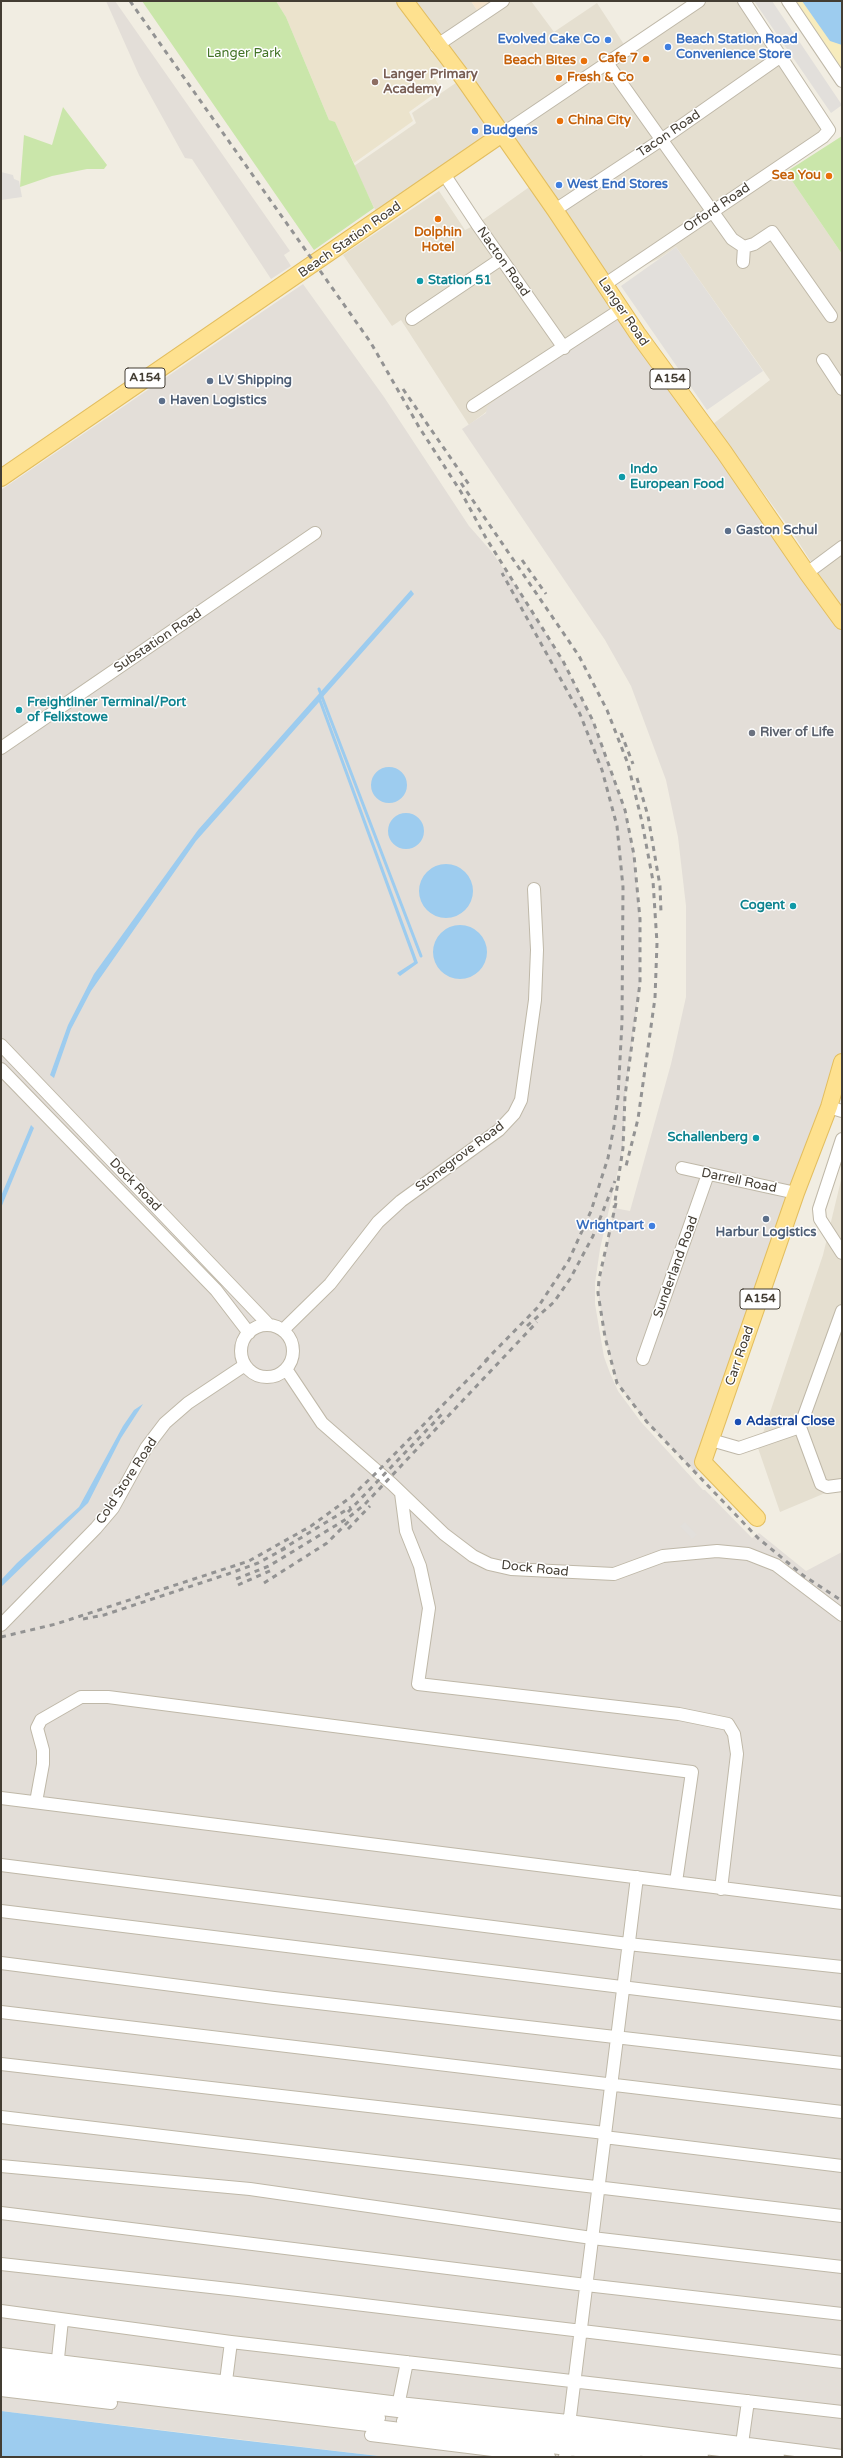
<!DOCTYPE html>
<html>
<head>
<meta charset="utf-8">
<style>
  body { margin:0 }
  #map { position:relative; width:843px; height:2458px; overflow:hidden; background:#f1ede2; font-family:"Varela Round",sans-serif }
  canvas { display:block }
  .frame { position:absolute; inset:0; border:2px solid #433d33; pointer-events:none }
</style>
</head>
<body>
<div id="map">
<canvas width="843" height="2458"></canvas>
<div class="frame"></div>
</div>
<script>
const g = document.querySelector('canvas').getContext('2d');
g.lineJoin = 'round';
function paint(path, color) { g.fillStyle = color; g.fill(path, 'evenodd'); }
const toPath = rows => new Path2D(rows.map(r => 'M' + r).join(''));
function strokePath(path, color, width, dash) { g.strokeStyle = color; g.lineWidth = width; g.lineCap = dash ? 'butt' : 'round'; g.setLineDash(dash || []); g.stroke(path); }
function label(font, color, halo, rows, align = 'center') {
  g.font = font + ' "Varela Round",sans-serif'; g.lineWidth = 3; g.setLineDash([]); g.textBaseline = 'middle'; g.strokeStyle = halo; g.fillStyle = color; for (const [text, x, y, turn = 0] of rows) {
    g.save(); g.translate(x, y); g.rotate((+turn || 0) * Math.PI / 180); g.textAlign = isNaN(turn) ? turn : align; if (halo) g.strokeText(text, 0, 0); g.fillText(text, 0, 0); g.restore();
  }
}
const residential = toPath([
  [405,1,471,1,481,16,503,1,531,1,554,32,597,3,627,49,699,1,744,1,828,126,777,169,786,172,842,254,842,610,790,529,713,424,770,380,676,247,660,258,604,285,620,310,469,425,401,320,392,326,343,255,439,191,465,230,477,224,535,183,502,134,380,220,354,166,416,123,412,113,463,78],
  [842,1176,842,1486,780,1512,758,1448,823,1255]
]);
const commercial = toPath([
  [471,1,491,1,477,10]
]);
const industrial = toPath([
  [106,1,115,1,290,251,284,255,291,266,271,279,192,159,185,158,139,75],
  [303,284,384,397,469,526,491,551,517,588,563,661,593,721,625,810,634,855,640,919,640,983,625,1096,623,1148,600,1249,595,1283,595,1304,604,1357,610,1373,618,1391,641,1422,703,1490,705,1490,752,1538,759,1533,806,1571,842,1552,842,2457,387,2457,1,2411,1,490],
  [620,310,842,632,842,1052,829,1107,697,1474,647,1423,617,1383,605,1337,598,1293,614,1208,630,1211,671,1064,686,997,686,906,678,837,666,780,631,686,605,640,462,429,486,413,487,407,496,399,564,348]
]);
const education = toPath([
  [276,1,398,1,444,66,433,75,441,89,409,112,413,121,354,163,335,123,329,120,286,17]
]);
const green = toPath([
  [142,1,276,1,286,17,329,120,335,122,374,208,314,250],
  [63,107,107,165,104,169,87,169,52,176,20,187,24,135,52,145],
  [842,136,842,254,786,172]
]);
const sand = toPath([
  [795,1,842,1,842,71]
]);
const parking = toPath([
  [754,1,772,1,842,105,831,113],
  [1,172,13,175,14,179,19,181,22,197,1,200],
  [676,247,763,371,707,410,621,286],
  [685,1522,697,1535,692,1539,680,1526]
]);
const water = toPath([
  [802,1,842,1,842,45,830,41],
  [411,590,414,594,321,699,418,963,400,976,397,973,414,962,412,956,319,702,196,841,91,991,71,1029,54,1078,50,1075,68,1025,94,974,198,830],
  '371 785a18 18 0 1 1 36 0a18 18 0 1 1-36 0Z',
  '388 831a18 18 0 1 1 36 0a18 18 0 1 1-36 0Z',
  '419 891a27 27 0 1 1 54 0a27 27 0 1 1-54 0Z',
  '433 952a27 27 0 1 1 54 0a27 27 0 1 1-54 0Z',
  [31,1125,34,1128,1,1208,1,1196],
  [143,1404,121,1438,88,1503,1,1587,1,1580,17,1563,79,1507,123,1426,134,1410],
  [1,2411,223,2438,387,2457,1,2457]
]);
const stream = toPath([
  [319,689,421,956]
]);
const minor = toPath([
  [788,1,842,81],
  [436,46,503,1],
  [607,63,732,239,744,247,743,262],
  [502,134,699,1],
  [444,174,477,224,564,348],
  [555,210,661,140,781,56],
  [744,247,754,244,772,232,831,316],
  [604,285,823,137,829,130,744,1],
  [412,319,501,259],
  [823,360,842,389],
  [473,406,620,310],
  [807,573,842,547],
  [1,748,315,533],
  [1,1045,269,1325],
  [1,1069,216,1290,249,1333],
  [829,1107,842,1111],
  [842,1139,819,1209,820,1219,842,1253],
  [682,1168,796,1193],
  [842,1311,800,1427,821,1484,827,1487,842,1485],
  '241 1351a26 26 0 1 1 52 0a26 26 0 1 1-52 0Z',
  [283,1330,330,1284,378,1222,401,1201,499,1130,514,1114,521,1100,535,1000,537,950,534,889],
  [643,1359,708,1174],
  [286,1369,322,1423,392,1484,444,1534,473,1556,489,1564,511,1569,614,1574,663,1556,717,1551,748,1554,776,1565,842,1615],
  [711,1440,739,1448,800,1427],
  [401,1493,406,1531,420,1566,429,1608,418,1684,679,1714,728,1724,734,1734,737,1754,721,1889],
  [1,1625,96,1528,113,1508,146,1448,165,1423,188,1403,245,1365],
  [1,1798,842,1903],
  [36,1802,43,1764,43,1750,37,1728,41,1720,81,1697,108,1697,692,1772,676,1882],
  [1,1865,628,1944,842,1967],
  [1,1911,842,2014],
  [1,1963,274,1998,842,2063],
  [1,2012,842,2112],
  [1,2064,605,2133],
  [1,2117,842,2216],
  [604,2137,842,2166],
  [1,2166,250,2189,592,2238,842,2267],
  [1,2213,586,2285,842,2314],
  [1,2264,238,2290,842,2362],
  [1,2311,231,2342,842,2412],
  [1,2354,399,2403,568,2421,842,2456],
  [1,2363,778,2457],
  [57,2368,62,2320],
  [1,2372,379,2418],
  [1,2381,634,2457],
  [225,2389,231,2342],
  [1,2390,111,2403],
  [397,2411,407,2362],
  [403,2421,702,2457],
  [371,2435,549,2457],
  [741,2451,748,2401],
  [565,2457,637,1877]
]);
const major = toPath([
  [405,1,463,78,555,210,637,333,724,452,807,573,842,621],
  [1,478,502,134],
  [757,1518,703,1462,796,1193,829,1107,842,1062]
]);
const rail = toPath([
  [130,1,371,343,419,427,461,492,486,538,563,661,593,721,625,810,634,855,640,919,640,983,625,1096,623,1148,614,1208],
  [403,389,470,486],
  [461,483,579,656,607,710,628,764,642,822,653,881,657,943,655,998,638,1119,625,1170],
  [522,560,546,594],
  [621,733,633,764],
  [637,778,648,816,660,886,661,913],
  [616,1203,599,1279,598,1293,605,1337,617,1383,647,1422,758,1538,804,1576,842,1601],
  [527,1326,554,1302,570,1279,593,1236,615,1181],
  [485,1361,538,1307,569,1260,591,1211,608,1158,614,1126,618,1097,622,1022,623,887,617,826,602,770,580,714,502,573],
  [348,1512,445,1411],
  [348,1529,370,1506],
  [281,1550,351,1507],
  [236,1579,269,1566,348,1518,365,1504,537,1322],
  [264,1583,327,1543,349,1521],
  [238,1585,274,1569],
  [83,1619,104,1615,228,1574,258,1563,286,1548],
  [1,1637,56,1624,249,1561,311,1526,351,1497,377,1472,489,1358]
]);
const markers = [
  [608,40,4,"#3f7fe0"],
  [668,47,4,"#3f7fe0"],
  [646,59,4,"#e8710a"],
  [584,61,4,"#e8710a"],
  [559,78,4,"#e8710a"],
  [375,82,4,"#8d6e63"],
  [560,121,4,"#e8710a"],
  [475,131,4,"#3f7fe0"],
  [829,176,4,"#e8710a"],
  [559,185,4,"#3f7fe0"],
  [438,219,4,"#e8710a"],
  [420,281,4,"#0f9aa8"],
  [210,381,4,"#5c6f8a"],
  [162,401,4,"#5c6f8a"],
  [622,477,4,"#0f9aa8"],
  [728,531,4,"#5c6f8a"],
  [19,710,4,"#0f9aa8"],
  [752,733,4,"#6b7280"],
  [793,906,4,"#0f9aa8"],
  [756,1138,4,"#0f9aa8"],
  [766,1219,4,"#5c6f8a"],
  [652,1226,4,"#3f7fe0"],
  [738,1422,4,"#1a4fb4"]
];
const shields = [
  [145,378,40],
  [670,379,40],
  [760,1299,40]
];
const shieldNames = [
  ["A154",145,378],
  ["A154",670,379],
  ["A154",760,1299]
];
const shopNames = [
  ["Evolved Cake Co",600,40,"right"],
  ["Beach Station Road",676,40],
  ["Convenience Store",676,55],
  ["Budgens",483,131],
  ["West End Stores",567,185],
  ["Wrightpart",644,1226,"right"]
];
const parkNames = [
  ["Langer Park",244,54]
];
const foodNames = [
  ["Cafe 7",638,59],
  ["Beach Bites",576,61],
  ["Fresh & Co",567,78,"left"],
  ["China City",568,121,"left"],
  ["Sea You",821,176],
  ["Dolphin",438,233,"center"],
  ["Hotel",438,248,"center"]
];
const educationNames = [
  ["Langer Primary",383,75],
  ["Academy",383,90]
];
const streetNames = [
  ["Tacon Road",669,134,-34],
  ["Orford Road",717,208,-34],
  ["Beach Station Road",350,240,-35],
  ["Nacton Road",503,262,55],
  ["Langer Road",623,312,56],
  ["Substation Road",158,641,-34],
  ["Stonegrove Road",460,1157,-37],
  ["Darrell Road",739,1181,12],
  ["Dock Road",135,1185,46],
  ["Sunderland Road",676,1267,-70],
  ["Carr Road",740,1356,-71],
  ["Cold Store Road",127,1481,-57],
  ["Dock Road",535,1569,6]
];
const cultureNames = [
  ["Station 51",428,281],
  ["Indo",630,470],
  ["European Food",630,485],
  ["Freightliner Terminal/Port",27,703],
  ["of Felixstowe",27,718],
  ["Cogent",785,906,"right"],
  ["Schallenberg",748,1138,"right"]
];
const serviceNames = [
  ["LV Shipping",218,381],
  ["Haven Logistics",170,401],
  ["Gaston Schul",736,531],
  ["Harbur Logistics",766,1233,"center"]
];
const worshipNames = [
  ["River of Life",760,733]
];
const transitNames = [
  ["Adastral Close",746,1422]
];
paint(residential, '#e5dfd0');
paint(commercial, '#f4e4cd');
paint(industrial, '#e3ded8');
paint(education, '#ebe3cc');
paint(green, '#cae6aa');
paint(sand, '#f7ecbd');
paint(parking, '#e2dfdb');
paint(water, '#9dccef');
strokePath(stream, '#9dccef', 3);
strokePath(minor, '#bfb8a8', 14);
strokePath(major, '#e3be5f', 18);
strokePath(minor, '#fff', 12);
strokePath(major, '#fee18f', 16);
strokePath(rail, '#939393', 3, [5, 5]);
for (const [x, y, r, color] of markers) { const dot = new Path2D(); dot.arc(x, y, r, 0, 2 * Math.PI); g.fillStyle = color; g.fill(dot); strokePath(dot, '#fff', 1.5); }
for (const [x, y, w] of shields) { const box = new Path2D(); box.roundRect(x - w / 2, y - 10, w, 20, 3); g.fillStyle = '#fff'; g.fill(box); strokePath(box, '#433d33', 1); }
label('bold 12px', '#433d33', null, shieldNames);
label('bold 13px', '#366cbe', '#fff', shopNames, 'left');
label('13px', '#437427', '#fff', parkNames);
label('bold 13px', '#c56008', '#fff', foodNames, 'right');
label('bold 13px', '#785e54', '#fff', educationNames, 'left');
label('13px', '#433d33', '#fff', streetNames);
label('bold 13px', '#0d838f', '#fff', cultureNames, 'left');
label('bold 13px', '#4e5e75', '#fff', serviceNames, 'left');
label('bold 13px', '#5b616d', '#fff', worshipNames, 'left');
label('bold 13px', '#164399', '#fff', transitNames, 'left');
</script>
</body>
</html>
